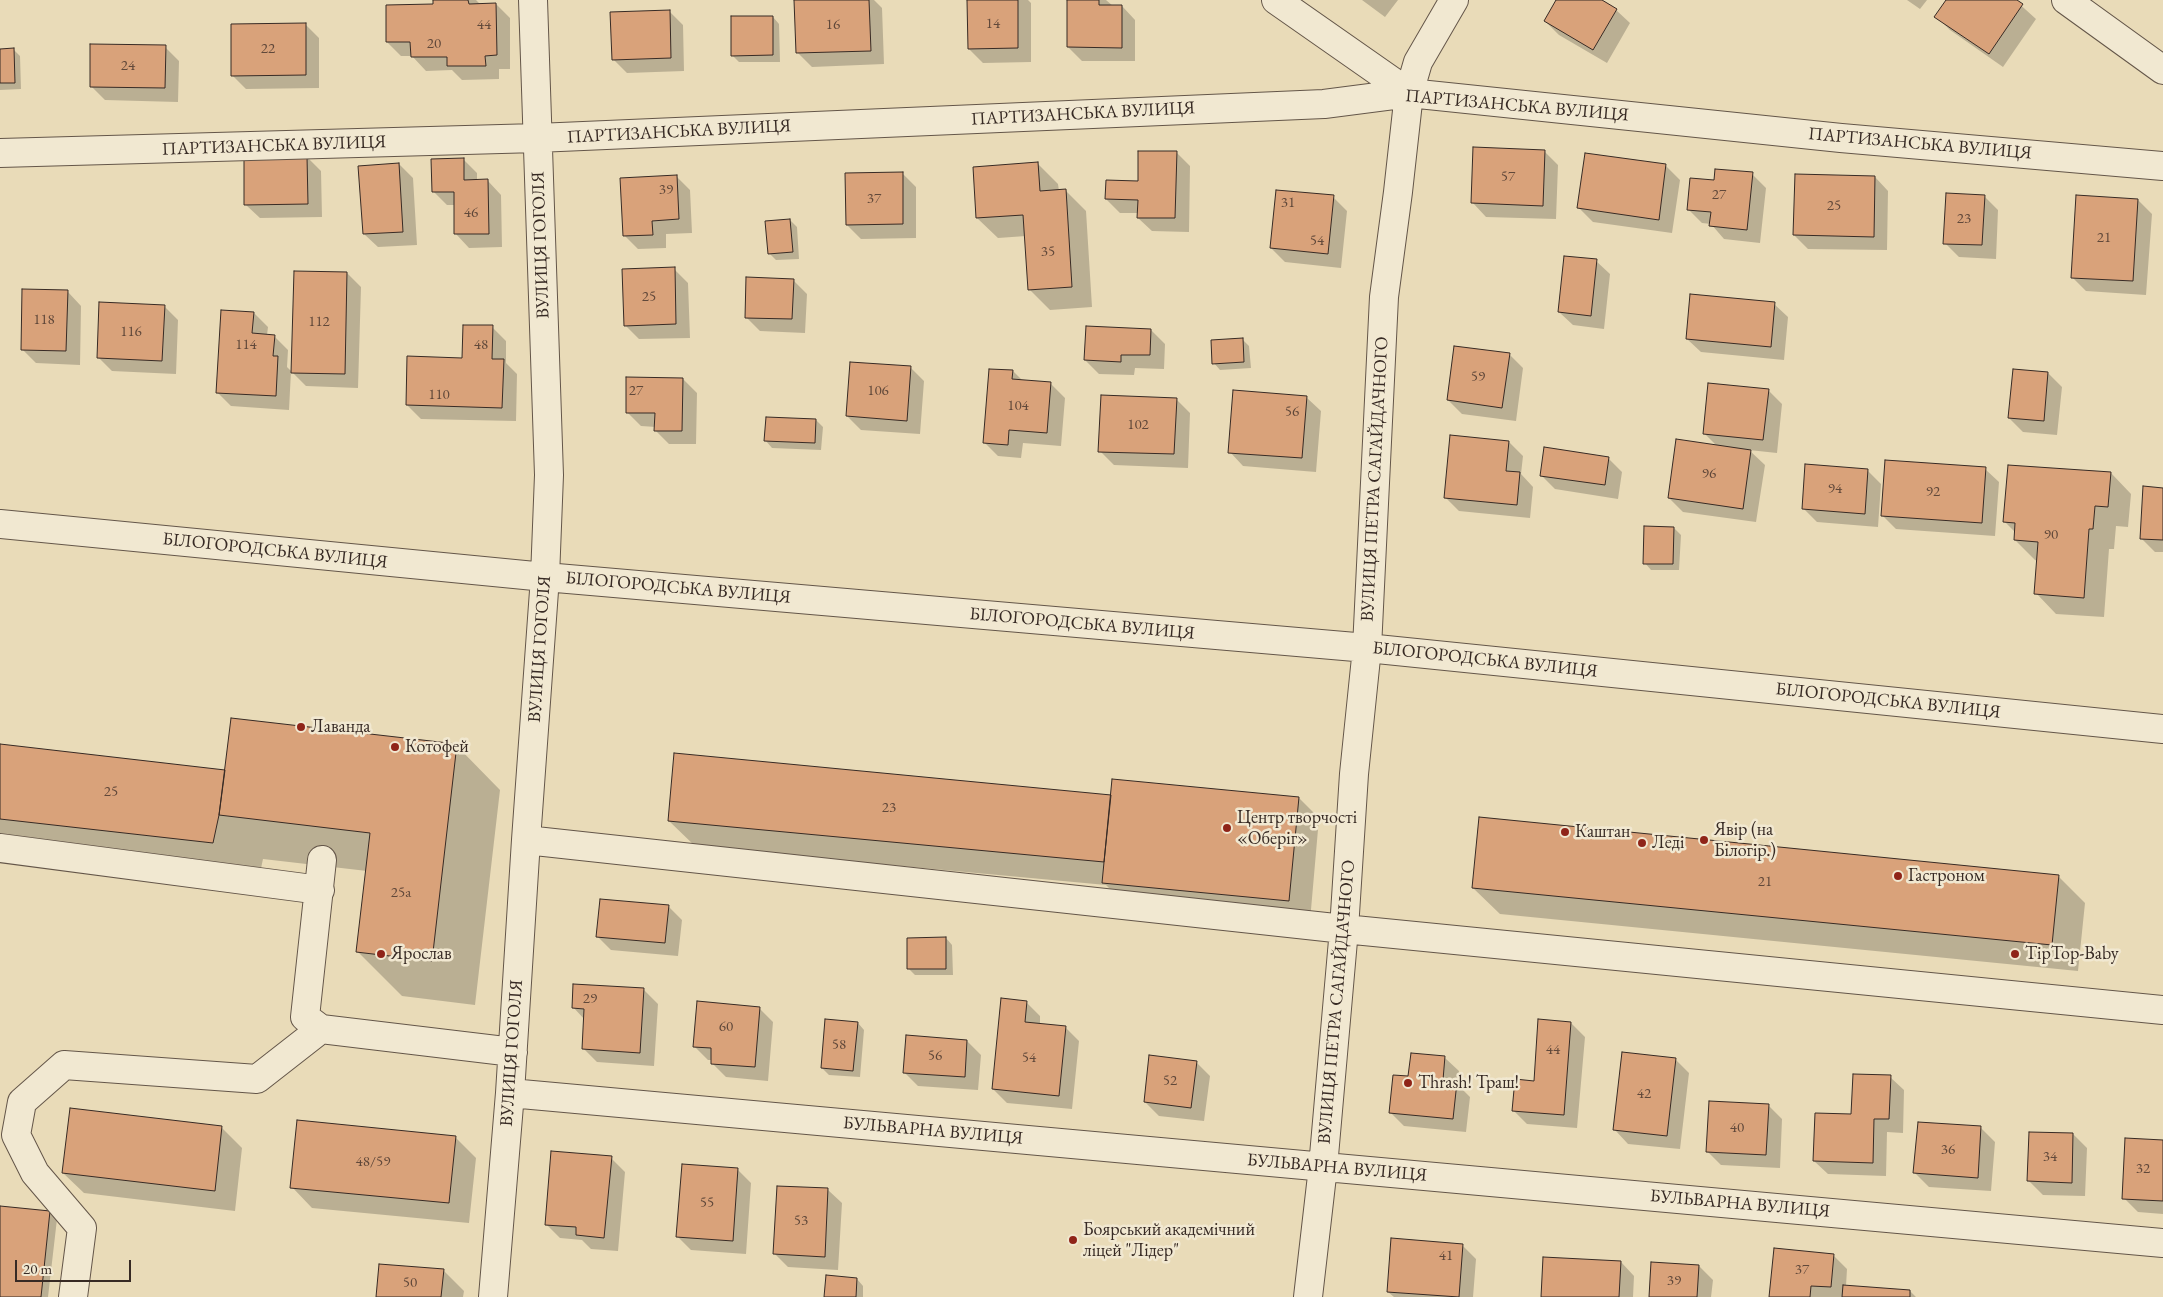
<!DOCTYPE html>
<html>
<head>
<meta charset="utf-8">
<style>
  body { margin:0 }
  #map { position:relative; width:2163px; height:1297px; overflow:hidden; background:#e9dbb8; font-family:"EB Garamond",serif }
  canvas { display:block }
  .scale { position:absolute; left:15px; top:1260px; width:116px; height:22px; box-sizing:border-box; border:2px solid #372a24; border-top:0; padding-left:6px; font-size:15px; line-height:18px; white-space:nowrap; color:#372a24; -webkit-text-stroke:4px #f1e8d1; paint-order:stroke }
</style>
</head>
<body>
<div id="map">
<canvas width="2163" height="1297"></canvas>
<div class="scale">20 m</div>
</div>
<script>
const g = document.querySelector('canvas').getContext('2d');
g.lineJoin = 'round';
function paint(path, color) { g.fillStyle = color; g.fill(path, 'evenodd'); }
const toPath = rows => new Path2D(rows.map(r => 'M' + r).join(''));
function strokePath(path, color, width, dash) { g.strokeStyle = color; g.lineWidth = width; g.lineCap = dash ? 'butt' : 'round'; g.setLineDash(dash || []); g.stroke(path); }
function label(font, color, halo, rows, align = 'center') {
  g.font = font + ' "EB Garamond",serif'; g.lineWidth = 5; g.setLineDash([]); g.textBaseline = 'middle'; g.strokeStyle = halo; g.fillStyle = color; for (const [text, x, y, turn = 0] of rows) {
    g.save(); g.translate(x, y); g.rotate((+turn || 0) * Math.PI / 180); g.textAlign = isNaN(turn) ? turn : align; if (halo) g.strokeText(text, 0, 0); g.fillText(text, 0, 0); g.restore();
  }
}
const shadow = toPath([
  [434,0,476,0,481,5,496,4,510,18,510,69,499,69,499,79,462,80,452,70,426,71,412,56,401,56,387,42,434,5],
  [796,0,874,0,882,8,884,64,812,67,798,53],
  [968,0,1028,0,1031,3,1031,62,983,63,969,49],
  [1069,0,1106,0,1113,6,1122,6,1135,20,1135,61,1082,61,1068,47],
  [1362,0,1398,0,1385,17],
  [1558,0,1600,0,1616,10,1630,23,1607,63,1559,35,1545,21],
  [1907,0,1927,0,1920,9],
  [1947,0,2015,0,2036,19,2003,67,1950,30,1936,16],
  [669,11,683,25,684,71,627,73,613,59],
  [773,17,779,24,780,62,739,62,733,56],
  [305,24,319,38,319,88,246,89,232,75],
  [165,47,179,61,178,102,105,100,91,86],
  [13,49,20,56,21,89,0,90,0,50],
  [1544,151,1558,165,1556,219,1486,217,1473,203],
  [1176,152,1190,166,1189,232,1152,231,1138,218,1139,213,1120,213,1106,199,1139,182],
  [1586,154,1666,166,1680,180,1672,233,1593,222,1579,208],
  [307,157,321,171,322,217,260,218,246,205],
  [463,159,477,173,477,181,488,181,501,195,502,247,469,248,456,234,455,205,447,205,433,191],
  [399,164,413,178,417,245,378,247,364,234],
  [1038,164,1058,184,1059,191,1066,191,1086,211,1092,307,1050,310,1029,289,1026,236,998,238,977,218],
  [902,173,916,187,916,238,861,239,847,225],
  [1752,174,1766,188,1760,243,1724,239,1711,224,1702,223,1688,209,1715,182],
  [676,176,690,190,692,233,666,234,666,248,638,249,625,236],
  [1875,177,1888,191,1887,250,1808,249,1794,235],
  [1984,196,1998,210,1996,259,1959,257,1945,243],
  [1333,197,1347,211,1341,268,1285,262,1271,248],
  [2138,200,2152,214,2146,295,2086,291,2072,277],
  [790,220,797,227,799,259,776,260,769,253],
  [1596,261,1610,274,1604,329,1573,325,1559,312],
  [674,269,688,283,690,338,639,339,625,325],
  [347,273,361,287,358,388,306,386,292,372],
  [793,280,807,294,805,333,760,331,746,317],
  [68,292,81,306,80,365,36,363,22,349],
  [1774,304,1788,317,1784,360,1701,352,1687,339],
  [164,306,178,320,176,374,112,371,98,357],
  [254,313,268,327,267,335,274,336,288,350,287,367,291,371,289,410,231,406,217,392],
  [492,327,506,341,506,363,517,374,516,421,421,419,407,405,463,359],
  [1151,330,1165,344,1164,369,1135,368,1134,375,1099,374,1085,360],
  [1242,339,1249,346,1251,368,1220,370,1214,363],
  [1509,354,1523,368,1516,421,1462,414,1448,400],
  [910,367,924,381,920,434,861,430,847,416],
  [990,370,1013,371,1023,381,1051,384,1065,398,1061,446,1023,443,1021,458,998,456,984,442],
  [2048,373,2062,387,2057,435,2023,432,2009,418],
  [683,379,697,393,696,444,669,444,655,430,656,427,641,426,627,412],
  [1768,390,1782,404,1777,453,1749,450,1765,465,1756,522,1683,512,1669,498,1718,447,1704,433],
  [1307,398,1321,411,1316,472,1243,466,1230,452],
  [1176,399,1190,413,1188,468,1114,465,1100,451],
  [816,420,823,427,821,450,772,448,766,441],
  [1509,442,1523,456,1521,474,1533,487,1530,518,1459,511,1445,497],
  [1608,458,1622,472,1618,499,1555,489,1541,475],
  [1985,469,1999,482,1995,536,1896,529,1882,515],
  [1867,470,1881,484,1878,527,1817,522,1803,508],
  [2111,473,2131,494,2128,527,2116,526,2114,549,2109,549,2104,617,2056,614,2036,593,2038,561,2035,560,2015,540,2015,532,2005,522],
  [2163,489,2163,552,2155,552,2141,538],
  [1674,528,1681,535,1679,570,1651,570,1645,563],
  [0,745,226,771,456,745,500,790,475,1005,402,996,358,952,367,871,263,859,257,887,0,857],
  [1112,796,1299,798,1319,818,1310,921,1124,903,1106,885,696,847,669,821],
  [2058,876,2085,903,2078,971,1500,914,1473,888],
  [668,906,682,920,678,956,611,950,597,936],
  [946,938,952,945,953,975,915,975,909,969],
  [644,990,658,1004,654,1066,597,1062,583,1048,585,1020,573,1007],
  [1026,1002,1040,1016,1040,1025,1065,1027,1079,1041,1072,1109,1007,1103,993,1089],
  [759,1008,773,1022,768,1081,726,1077,712,1063,712,1060,708,1060,694,1046],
  [858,1023,864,1030,860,1077,829,1075,822,1068],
  [1571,1023,1585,1037,1577,1128,1527,1124,1513,1110,1535,1082],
  [967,1041,981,1055,978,1090,918,1086,904,1072],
  [1445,1058,1459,1071,1457,1084,1470,1097,1466,1132,1404,1126,1390,1112,1409,1078],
  [1675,1059,1689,1073,1680,1149,1628,1144,1615,1130],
  [1196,1062,1210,1076,1204,1121,1159,1116,1145,1102],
  [1890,1077,1904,1090,1903,1133,1887,1132,1886,1176,1828,1174,1814,1161],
  [1768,1105,1782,1119,1780,1168,1721,1165,1707,1151],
  [71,1110,222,1128,242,1148,235,1211,84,1193,63,1173],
  [1919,1123,1981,1128,1995,1142,1991,1191,1929,1187,1915,1173],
  [2073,1134,2087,1148,2085,1196,2043,1195,2029,1181],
  [455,1137,476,1158,469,1223,312,1208,292,1187],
  [2163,1141,2163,1214,2138,1212,2124,1198],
  [611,1158,625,1172,618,1251,591,1249,582,1240,560,1238,546,1224],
  [737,1169,751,1183,746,1254,691,1250,677,1236],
  [828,1190,842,1203,838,1270,788,1267,774,1253],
  [0,1207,50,1212,57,1219,48,1297,0,1297],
  [1462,1245,1476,1259,1473,1297,1394,1297,1388,1292],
  [1833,1255,1847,1269,1846,1286,1910,1291,1916,1297,1770,1297],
  [1621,1262,1634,1276,1633,1297,1542,1297],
  [1699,1266,1713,1280,1711,1297,1650,1297],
  [443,1270,464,1291,463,1297,378,1297],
  [857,1279,863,1286,863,1297,825,1297]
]);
const building = toPath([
  [433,0,468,0,469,4,496,3,497,55,485,56,486,66,447,66,447,57,411,57,410,42,386,42,386,5,433,4,433,0],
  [794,0,869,0,871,51,796,53,794,0],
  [967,0,1018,0,1018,48,968,49,967,0],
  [1067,0,1099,0,1099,5,1122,5,1122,48,1067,47,1067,0],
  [1556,0,1602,0,1617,9,1593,50,1544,21,1556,0],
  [1946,0,2017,0,2023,4,1989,54,1934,17,1946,0],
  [670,10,671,58,612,60,610,12,670,10],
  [731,16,773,16,773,55,731,56,731,16],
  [306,23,306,75,231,76,231,24,306,23],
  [90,44,166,45,165,88,90,87,90,44],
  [14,48,15,83,0,83,0,49,14,48],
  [1473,147,1545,150,1543,206,1471,203,1473,147],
  [1138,151,1177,151,1175,218,1137,218,1138,200,1105,199,1106,180,1138,181,1138,151],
  [1585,153,1666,164,1659,220,1577,208,1585,153],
  [307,156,308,204,244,205,244,157,307,156],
  [464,158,464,180,488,179,489,234,454,234,454,192,432,192,431,159,464,158],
  [1038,162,1040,191,1066,189,1072,287,1028,290,1023,215,976,218,973,167,1038,162],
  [399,163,403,232,363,234,358,166,399,163],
  [1715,169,1753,172,1747,230,1709,226,1711,212,1687,210,1690,178,1714,180,1715,169],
  [903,172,903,224,846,225,845,173,903,172],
  [1795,174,1875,176,1874,237,1793,235,1795,174],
  [677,175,679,219,652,221,653,235,623,236,620,178,677,175],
  [1276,190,1334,195,1328,254,1270,248,1276,190],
  [1946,193,1985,195,1982,245,1943,244,1946,193],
  [2076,195,2138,199,2133,281,2071,278,2076,195],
  [790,219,793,252,768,254,765,221,790,219],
  [1564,256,1597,259,1591,316,1558,312,1564,256],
  [675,267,676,324,624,326,622,269,675,267],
  [294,271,347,272,345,374,291,373,294,271],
  [746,277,794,279,792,319,745,318,746,277],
  [22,289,68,290,66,351,21,350,22,289],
  [1690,294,1775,302,1771,347,1686,339,1690,294],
  [99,302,165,305,162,361,97,358,99,302],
  [221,310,254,312,252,333,275,335,273,356,278,356,276,396,216,393,221,310],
  [463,325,493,325,492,359,504,359,502,408,406,405,407,356,462,358,463,325],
  [1086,326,1151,329,1150,355,1121,355,1121,362,1084,360,1086,326],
  [1243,338,1244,362,1212,364,1211,340,1243,338],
  [1454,346,1510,353,1502,408,1447,400,1454,346],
  [850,362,911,366,907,421,846,416,850,362],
  [989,369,1013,370,1012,379,1051,382,1047,433,1009,430,1008,445,983,443,989,369],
  [2013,369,2048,372,2044,421,2008,418,2013,369],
  [626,377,683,378,682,431,654,431,655,413,626,413,626,377],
  [1708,383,1769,389,1763,440,1703,434,1708,383],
  [1233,390,1307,396,1302,458,1228,453,1233,390],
  [1101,395,1177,398,1174,454,1098,452,1101,395],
  [766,417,816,419,815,443,764,441,766,417],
  [1450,435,1509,441,1506,471,1520,472,1517,505,1444,498,1450,435],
  [1676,439,1751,450,1743,509,1668,498,1676,439],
  [1544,447,1609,457,1605,485,1540,476,1544,447],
  [1885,460,1986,467,1982,523,1881,516,1885,460],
  [1805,464,1868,469,1865,514,1802,509,1805,464],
  [2008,465,2111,472,2108,507,2095,506,2093,529,2089,529,2084,598,2034,594,2038,542,2014,540,2015,523,2003,522,2008,465],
  [2143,486,2163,488,2163,540,2140,539,2143,486],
  [1644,526,1674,527,1673,564,1643,564,1644,526],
  [231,718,457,744,432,961,356,952,370,833,219,815,231,718],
  [0,744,225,770,219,815,213,843,0,819,0,744],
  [674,753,1111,795,1104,862,668,821,674,753],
  [1112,779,1299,797,1289,901,1102,883,1112,779],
  [1479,817,2059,875,2052,945,1472,888,1479,817],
  [600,899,669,905,665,943,596,937,600,899],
  [946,937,946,969,907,969,907,938,946,937],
  [573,984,644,988,640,1053,582,1049,584,1009,572,1008,573,984],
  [1001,998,1027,1001,1025,1022,1066,1026,1059,1096,992,1089,1001,998],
  [697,1001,760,1007,755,1067,711,1064,711,1048,693,1047,697,1001],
  [825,1019,858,1022,853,1071,821,1068,825,1019],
  [1538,1019,1571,1022,1564,1115,1512,1111,1515,1079,1534,1081,1538,1019],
  [906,1035,967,1040,965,1077,903,1073,906,1035],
  [1622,1052,1676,1058,1667,1136,1613,1130,1622,1052],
  [1411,1053,1445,1056,1443,1080,1457,1082,1453,1119,1389,1113,1393,1075,1408,1076,1411,1053],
  [1149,1055,1197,1061,1191,1108,1144,1102,1149,1055],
  [1853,1074,1891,1075,1889,1119,1874,1119,1873,1163,1813,1161,1815,1113,1851,1114,1853,1074],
  [1709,1101,1769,1104,1766,1155,1706,1152,1709,1101],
  [70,1108,222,1126,215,1191,62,1173,70,1108],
  [297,1120,456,1136,449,1203,290,1188,297,1120],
  [1918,1122,1981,1126,1978,1178,1913,1173,1918,1122],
  [2029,1132,2073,1133,2072,1183,2027,1181,2029,1132],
  [2125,1138,2163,1140,2163,1201,2122,1199,2125,1138],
  [551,1151,612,1156,604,1238,576,1235,576,1227,545,1225,551,1151],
  [682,1164,738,1168,733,1241,676,1237,682,1164],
  [777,1186,828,1188,825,1257,773,1254,777,1186],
  [0,1206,50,1211,41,1297,0,1297,0,1206],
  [1391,1238,1463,1244,1459,1297,1387,1292,1391,1238],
  [1774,1248,1834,1254,1831,1287,1811,1286,1810,1297,1769,1297,1774,1248],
  [1543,1257,1621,1261,1619,1297,1541,1297,1543,1257],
  [1651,1262,1699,1265,1697,1297,1649,1297,1651,1262],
  [379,1264,444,1269,441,1297,376,1297,379,1264],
  [826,1275,857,1278,856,1297,824,1297,826,1275],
  [1843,1285,1910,1290,1910,1297,1842,1297,1843,1285]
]);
const minor = toPath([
  [1276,0,1409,93],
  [2066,0,2163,70],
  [0,153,537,138,1324,104,1409,93,1841,138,2163,166],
  [0,524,545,577,1367,648,2163,729],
  [526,840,1344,929,2163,1010],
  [0,848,320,890],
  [322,860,305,1017,321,1029,513,1052],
  [510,1093,2163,1243],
  [73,1297,82,1228,35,1173,16,1135,22,1102,64,1065,257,1079,321,1029],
  [493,1297,510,1093,526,840,545,577,549,475,533,0],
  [1308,1297,1323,1167,1344,929,1354,774,1367,648,1384,297,1398,192,1409,93,1418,62,1454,0]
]);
const markers = [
  [301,727,5,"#8f2418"],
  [395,747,5,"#8f2418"],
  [1227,828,5,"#8f2418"],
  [1565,832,5,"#8f2418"],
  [1704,840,5,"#8f2418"],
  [1642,843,5,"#8f2418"],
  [1898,876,5,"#8f2418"],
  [381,954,5,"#8f2418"],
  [2015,954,5,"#8f2418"],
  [1408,1083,5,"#8f2418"],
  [1073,1240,5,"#8f2418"]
];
const numberNames = [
  ["14",993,24],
  ["44",484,25],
  ["16",833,25],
  ["20",434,44],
  ["22",268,49],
  ["24",128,66],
  ["57",1508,177],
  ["39",666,190],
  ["27",1719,195],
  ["37",874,199],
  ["31",1288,203],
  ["25",1834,206],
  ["46",471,213],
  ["23",1964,219],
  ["21",2104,238],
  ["54",1317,241],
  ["35",1048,252],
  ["25",649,297],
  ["118",44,320],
  ["112",319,322],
  ["116",131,332],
  ["114",246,345],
  ["48",481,345],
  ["59",1478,377],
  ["27",636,391],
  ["106",878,391],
  ["110",439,395],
  ["104",1018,406],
  ["56",1292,412],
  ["102",1138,425],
  ["96",1709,474],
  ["94",1835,489],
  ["92",1933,492],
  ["90",2051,535],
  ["25",111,792],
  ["23",889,808],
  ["21",1765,882],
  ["25а",401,893],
  ["29",590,999],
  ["60",726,1027],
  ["58",839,1045],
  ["44",1553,1050],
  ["56",935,1056],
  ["54",1029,1058],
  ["52",1170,1081],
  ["42",1644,1094],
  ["40",1737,1128],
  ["36",1948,1150],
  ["34",2050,1157],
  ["48/59",373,1162],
  ["32",2143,1169],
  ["55",707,1203],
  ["53",801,1221],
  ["41",1446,1256],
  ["37",1802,1270],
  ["39",1674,1281],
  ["50",410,1283]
];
const streetNames = [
  ["ПАРТИЗАНСЬКА ВУЛИЦЯ",1517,106,5],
  ["ПАРТИЗАНСЬКА ВУЛИЦЯ",1083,114,-3],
  ["ПАРТИЗАНСЬКА ВУЛИЦЯ",679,132,-3],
  ["ПАРТИЗАНСЬКА ВУЛИЦЯ",1920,144,5],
  ["ПАРТИЗАНСЬКА ВУЛИЦЯ",274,146,-2],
  ["ВУЛИЦЯ ГОГОЛЯ",541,245,-92],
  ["ВУЛИЦЯ ПЕТРА САГАЙДАЧНОГО",1375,479,-87],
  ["БІЛОГОРОДСЬКА ВУЛИЦЯ",275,551,6],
  ["БІЛОГОРОДСЬКА ВУЛИЦЯ",678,588,5],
  ["БІЛОГОРОДСЬКА ВУЛИЦЯ",1082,624,5],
  ["ВУЛИЦЯ ГОГОЛЯ",540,649,-86],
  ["БІЛОГОРОДСЬКА ВУЛИЦЯ",1485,660,6],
  ["БІЛОГОРОДСЬКА ВУЛИЦЯ",1888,701,6],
  ["ВУЛИЦЯ ПЕТРА САГАЙДАЧНОГО",1337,1002,-85],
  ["ВУЛИЦЯ ГОГОЛЯ",512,1053,-86],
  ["БУЛЬВАРНА ВУЛИЦЯ",933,1131,5],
  ["БУЛЬВАРНА ВУЛИЦЯ",1337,1168,5],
  ["БУЛЬВАРНА ВУЛИЦЯ",1740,1204,5]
];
const poiNames = [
  ["Лаванда",311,727],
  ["Котофей",405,747],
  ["Центр творчості",1237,818],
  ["«Оберіг»",1237,839],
  ["Явір (на",1714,830],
  ["Білогір.)",1714,851],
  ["Каштан",1575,832],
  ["Леді",1652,843],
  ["Гастроном",1908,876],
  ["Ярослав",391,954],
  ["TipTop-Baby",2025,954],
  ["Thrash! Траш!",1418,1083],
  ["Боярський академічний",1083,1230],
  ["ліцей \"Лідер\"",1083,1251]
];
paint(shadow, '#0003');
paint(building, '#d9a27a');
strokePath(building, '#372a24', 1);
strokePath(minor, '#645649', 30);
strokePath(minor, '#f1e8d1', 28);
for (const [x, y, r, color] of markers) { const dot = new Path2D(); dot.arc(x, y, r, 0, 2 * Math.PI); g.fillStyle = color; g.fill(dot); strokePath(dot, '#f1e8d1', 2); }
label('15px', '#60483a', null, numberNames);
label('18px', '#372a24', '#f1e8d1', streetNames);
label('18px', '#372a24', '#f1e8d1', poiNames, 'left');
</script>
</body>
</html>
